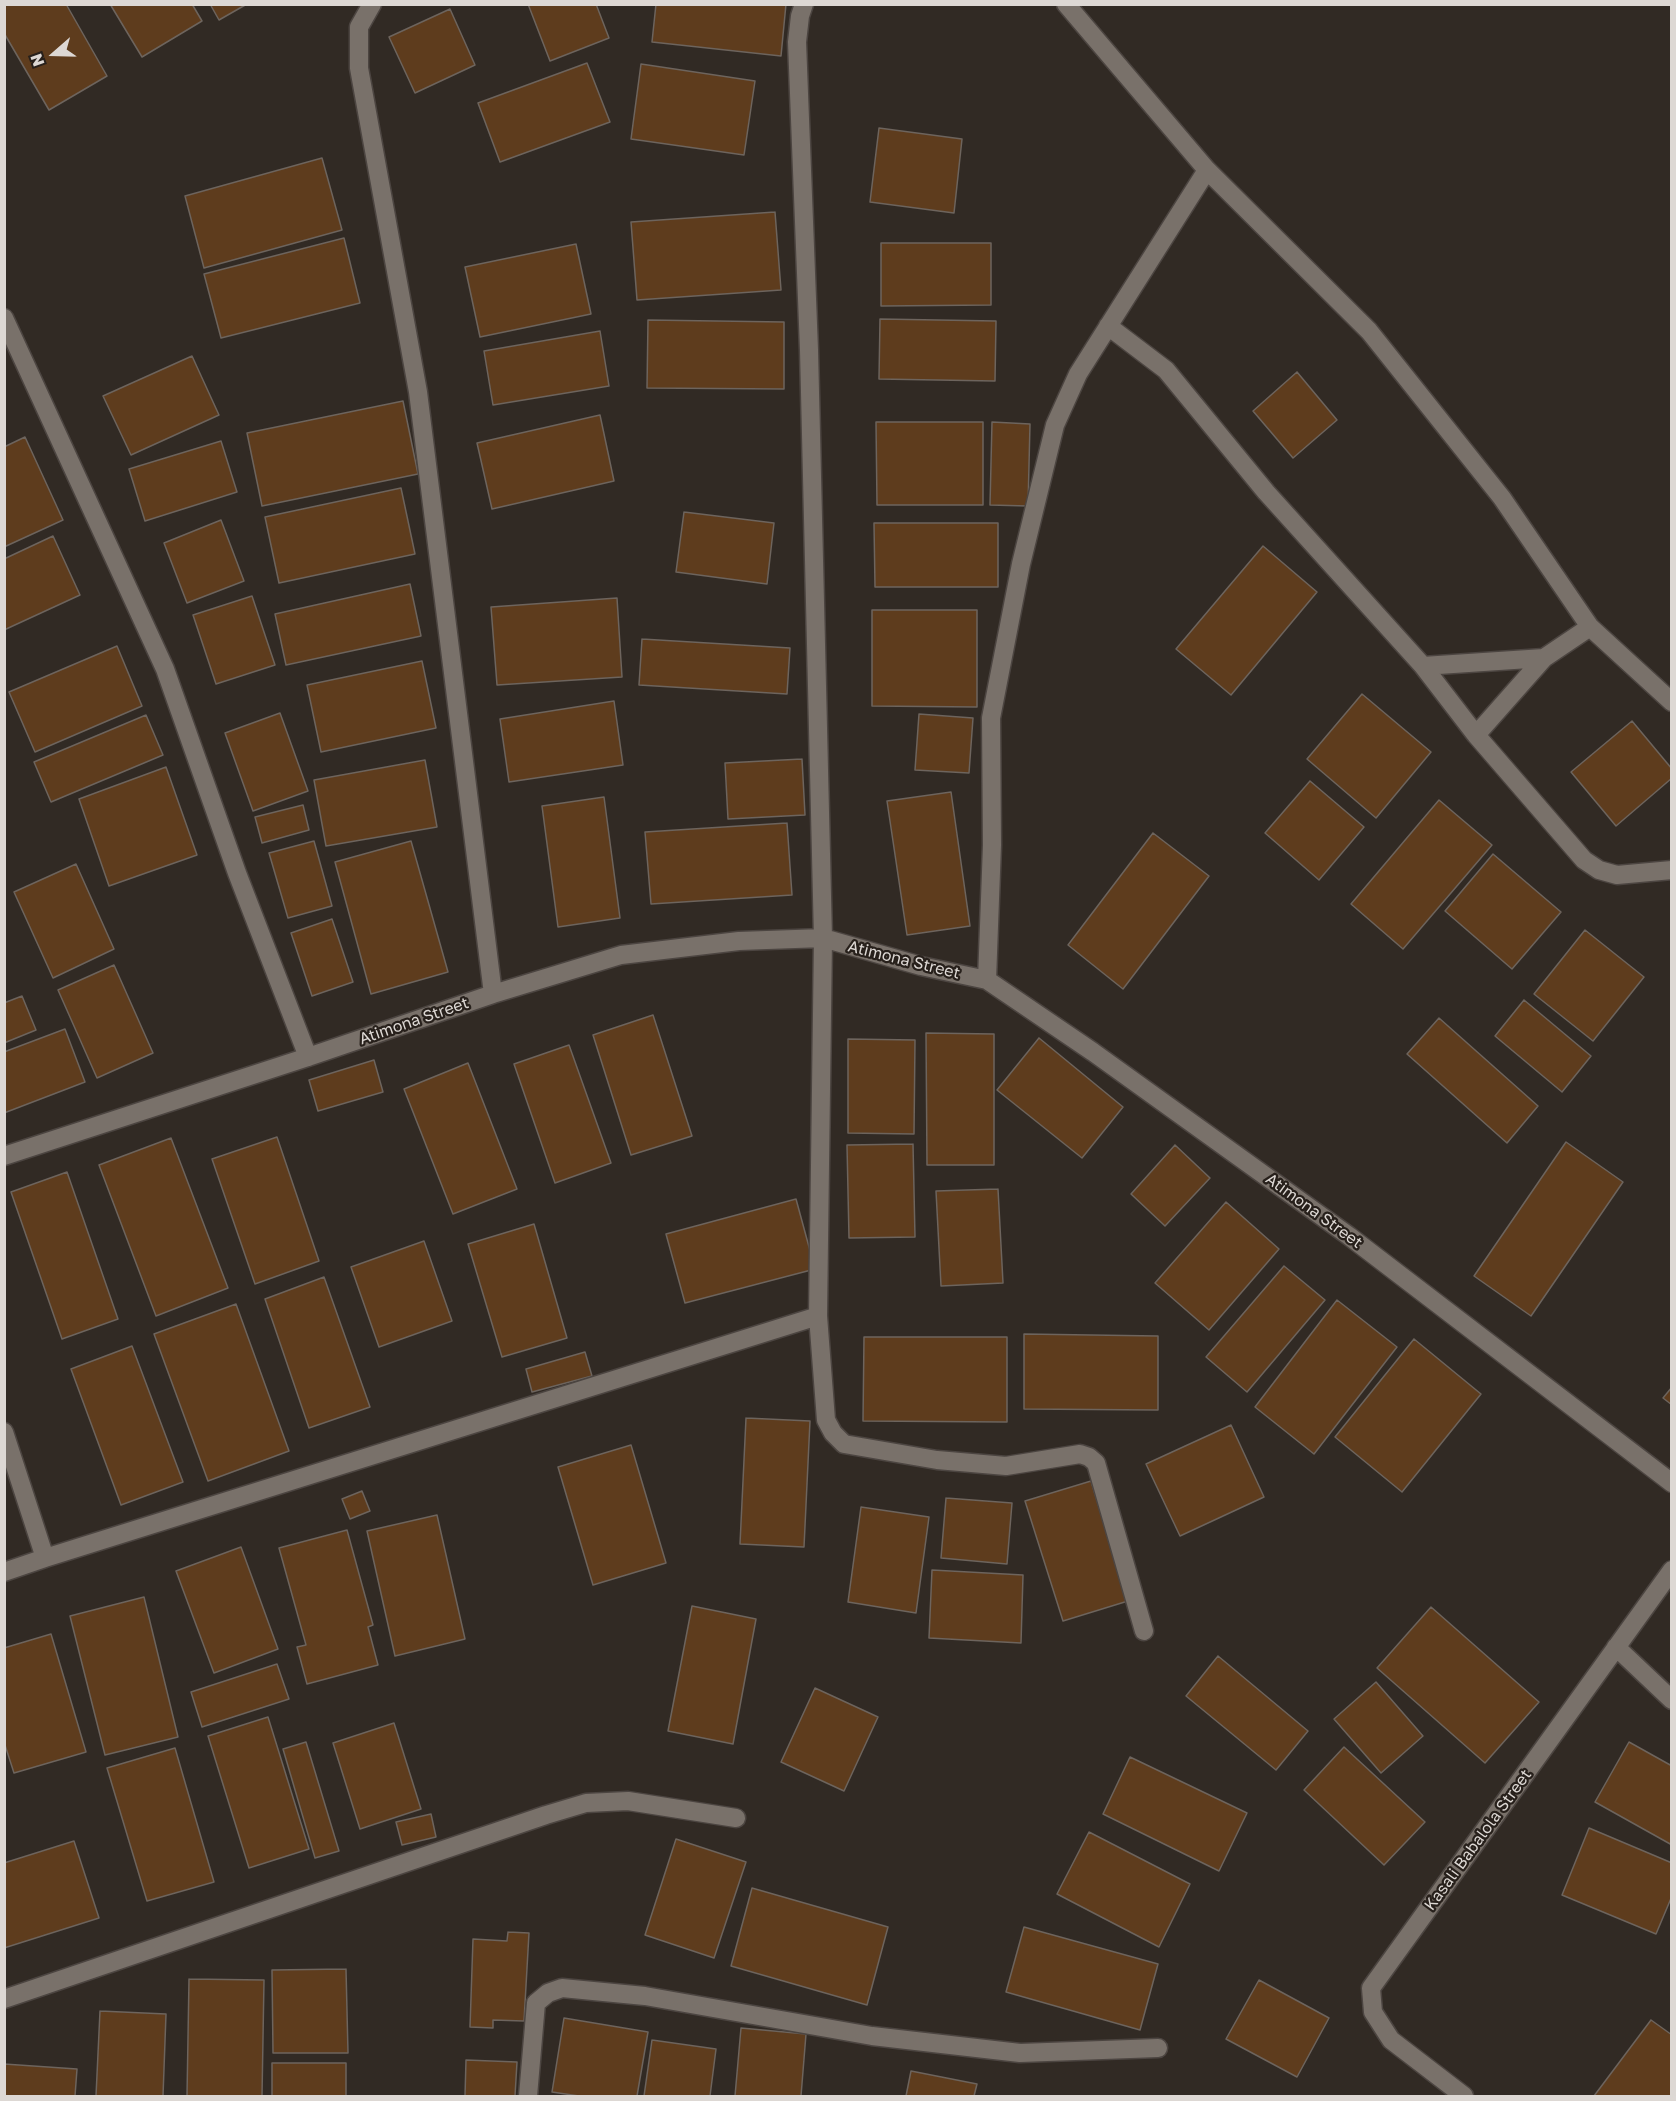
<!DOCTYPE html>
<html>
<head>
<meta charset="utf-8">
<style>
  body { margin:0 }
  #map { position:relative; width:1676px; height:2101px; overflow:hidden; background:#312a24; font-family:"Golos Text",sans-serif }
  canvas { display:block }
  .frame { position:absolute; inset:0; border:6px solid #ddd8d4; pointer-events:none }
  .north { position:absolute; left:24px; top:24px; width:60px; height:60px; -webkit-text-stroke:4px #27201b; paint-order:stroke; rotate:250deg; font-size:16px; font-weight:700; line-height:24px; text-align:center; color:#ddd8d4 }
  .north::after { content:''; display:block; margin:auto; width:21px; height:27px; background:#ddd8d4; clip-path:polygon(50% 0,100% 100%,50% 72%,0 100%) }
</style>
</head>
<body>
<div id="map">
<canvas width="1676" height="2101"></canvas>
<div class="frame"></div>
<div class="north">N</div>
</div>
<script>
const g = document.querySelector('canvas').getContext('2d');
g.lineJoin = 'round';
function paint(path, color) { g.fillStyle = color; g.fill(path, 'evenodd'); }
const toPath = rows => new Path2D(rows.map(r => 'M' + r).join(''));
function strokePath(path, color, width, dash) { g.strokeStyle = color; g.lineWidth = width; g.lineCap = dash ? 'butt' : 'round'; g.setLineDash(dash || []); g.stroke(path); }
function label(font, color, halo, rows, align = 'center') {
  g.font = font + ' "Golos Text",sans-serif'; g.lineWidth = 4.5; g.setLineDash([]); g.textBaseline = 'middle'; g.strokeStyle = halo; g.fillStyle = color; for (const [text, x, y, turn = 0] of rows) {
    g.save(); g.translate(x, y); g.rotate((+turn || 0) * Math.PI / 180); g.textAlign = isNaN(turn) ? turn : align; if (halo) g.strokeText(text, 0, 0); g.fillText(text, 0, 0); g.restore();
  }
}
const building = toPath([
  [4,4,66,4,107,76,49,110,4,33,4,4],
  [110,4,192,4,202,21,142,57,110,4],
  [210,4,247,4,219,20,210,4],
  [528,4,596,4,609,38,550,61,528,4],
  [656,4,786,4,781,56,652,42,656,4],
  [450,9,475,65,415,93,389,37,450,9],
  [587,63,610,122,500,162,478,103,587,63],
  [641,64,755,81,744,155,631,139,641,64],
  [879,128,962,139,954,213,870,202,879,128],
  [322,158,342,230,204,268,185,196,322,158],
  [775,212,781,290,637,300,631,222,775,212],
  [344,238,360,303,221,338,204,274,344,238],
  [881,243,991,243,991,305,881,306,881,243],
  [576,244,591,314,480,337,465,267,576,244],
  [880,319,996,321,995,381,879,379,880,319],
  [648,320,784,322,784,389,647,388,648,320],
  [600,331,609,386,493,405,484,351,600,331],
  [192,356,219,415,131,455,103,396,192,356],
  [1297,372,1337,420,1293,458,1253,411,1297,372],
  [403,401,418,474,262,506,247,433,403,401],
  [600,415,614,481,492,509,477,443,600,415],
  [876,422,983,422,983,505,877,505,876,422],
  [992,422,1030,424,1028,506,990,505,992,422],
  [25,437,63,520,4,547,4,447,25,437],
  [221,441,237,492,145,521,129,469,221,441],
  [401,488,415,554,279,583,265,517,401,488],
  [684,512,774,523,767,584,676,572,684,512],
  [221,520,244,581,187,603,164,543,221,520],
  [874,523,998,523,998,587,875,587,874,523],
  [53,536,80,595,4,630,4,559,53,536],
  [1263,546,1317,592,1231,695,1176,649,1263,546],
  [410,584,421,636,286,665,275,614,410,584],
  [252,596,275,665,216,684,193,615,252,596],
  [617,598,622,677,497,685,491,607,617,598],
  [872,610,977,610,977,707,872,706,872,610],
  [642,639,790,648,787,694,639,685,642,639],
  [117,646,142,706,35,752,9,692,117,646],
  [422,661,436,728,321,752,307,685,422,661],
  [1362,694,1431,752,1376,818,1307,759,1362,694],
  [614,701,623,765,509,782,500,719,614,701],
  [280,713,308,791,253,811,225,733,280,713],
  [919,714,973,718,969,773,915,770,919,714],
  [146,715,163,755,51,802,34,762,146,715],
  [1632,721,1672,769,1672,778,1616,826,1571,772,1632,721],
  [802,759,805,815,728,819,725,763,802,759],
  [425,760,437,827,326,846,314,780,425,760],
  [166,767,197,855,109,886,79,799,166,767],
  [1310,781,1364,827,1319,880,1265,833,1310,781],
  [951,792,970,926,907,935,887,801,951,792],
  [604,797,620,918,558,927,542,806,604,797],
  [1439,800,1492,845,1403,949,1351,904,1439,800],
  [303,805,309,830,262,843,255,817,303,805],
  [787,823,792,895,651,904,645,832,787,823],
  [1153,833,1209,876,1123,989,1068,945,1153,833],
  [314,841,332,906,288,918,269,853,314,841],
  [411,841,448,972,371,994,335,862,411,841],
  [1493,854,1561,912,1512,969,1445,911,1493,854],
  [76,864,114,949,53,978,14,892,76,864],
  [332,919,353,982,312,996,291,933,332,919],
  [1585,930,1644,977,1593,1041,1534,994,1585,930],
  [114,965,153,1053,97,1078,58,990,114,965],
  [22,996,36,1030,4,1043,4,1003,22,996],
  [1524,1000,1591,1056,1562,1092,1495,1036,1524,1000],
  [653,1015,692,1136,631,1155,593,1035,653,1015],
  [1439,1018,1538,1106,1507,1143,1407,1054,1439,1018],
  [65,1029,85,1082,4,1113,4,1052,65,1029],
  [926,1033,994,1034,994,1165,927,1165,926,1033],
  [1039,1038,1123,1107,1082,1158,997,1090,1039,1038],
  [848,1039,915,1040,914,1134,848,1133,848,1039],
  [569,1045,611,1163,555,1183,514,1064,569,1045],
  [374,1060,383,1092,318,1111,309,1080,374,1060],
  [468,1063,517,1189,453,1214,404,1089,468,1063],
  [277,1137,319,1261,255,1284,212,1159,277,1137],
  [171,1138,228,1288,156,1316,99,1165,171,1138],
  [1566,1142,1623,1182,1531,1316,1474,1276,1566,1142],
  [913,1144,915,1237,849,1238,847,1145,913,1144],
  [1175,1145,1210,1178,1165,1226,1131,1194,1175,1145],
  [67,1172,118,1319,62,1339,11,1192,67,1172],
  [998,1189,1003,1283,941,1286,936,1191,998,1189],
  [796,1199,815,1269,685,1303,666,1234,796,1199],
  [1226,1202,1279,1249,1209,1330,1155,1283,1226,1202],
  [534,1224,567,1338,502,1357,468,1244,534,1224],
  [424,1241,452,1321,379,1347,351,1267,424,1241],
  [1284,1266,1325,1300,1247,1392,1206,1357,1284,1266],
  [324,1277,370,1407,309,1428,265,1299,324,1277],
  [1337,1300,1397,1347,1314,1454,1255,1407,1337,1300],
  [236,1304,289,1451,208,1481,154,1334,236,1304],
  [1024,1334,1158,1336,1158,1410,1024,1409,1024,1334],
  [864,1337,1007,1337,1007,1422,863,1421,864,1337],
  [1414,1339,1481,1394,1402,1492,1335,1437,1414,1339],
  [132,1346,183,1482,121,1505,71,1369,132,1346],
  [585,1352,592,1376,532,1392,526,1369,585,1352],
  [1672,1387,1672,1405,1663,1398,1672,1387],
  [746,1418,810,1421,804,1547,740,1544,746,1418],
  [1231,1425,1264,1497,1180,1536,1146,1464,1231,1425],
  [631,1445,666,1563,593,1585,558,1467,631,1445],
  [1091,1481,1128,1601,1063,1621,1025,1501,1091,1481],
  [362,1491,370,1511,350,1519,342,1499,362,1491],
  [946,1498,1012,1503,1007,1564,941,1558,946,1498],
  [861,1507,929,1517,916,1613,848,1602,861,1507],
  [437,1515,465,1639,395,1656,367,1531,437,1515],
  [347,1530,373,1625,368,1627,378,1665,307,1684,297,1647,306,1645,279,1548,347,1530],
  [241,1547,278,1649,214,1673,176,1571,241,1547],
  [932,1570,1023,1575,1021,1643,929,1638,932,1570],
  [144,1597,178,1737,105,1755,70,1616,144,1597],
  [692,1606,756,1619,733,1744,668,1731,692,1606],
  [1431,1607,1539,1702,1485,1763,1377,1668,1431,1607],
  [51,1634,86,1752,14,1773,4,1742,4,1648,51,1634],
  [1218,1656,1308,1731,1276,1770,1186,1696,1218,1656],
  [277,1664,289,1699,202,1727,191,1692,277,1664],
  [1376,1682,1423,1736,1381,1773,1334,1719,1376,1682],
  [815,1688,878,1717,844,1791,781,1762,815,1688],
  [268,1717,309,1849,249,1868,208,1736,268,1717],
  [394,1723,421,1809,360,1829,333,1743,394,1723],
  [306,1742,339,1851,315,1858,283,1749,306,1742],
  [1629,1742,1672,1766,1672,1845,1595,1802,1629,1742],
  [1344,1747,1425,1822,1384,1865,1304,1790,1344,1747],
  [175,1748,214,1882,147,1901,107,1768,175,1748],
  [1130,1757,1247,1813,1219,1871,1103,1814,1130,1757],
  [431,1814,436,1837,402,1845,396,1822,431,1814],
  [1589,1828,1672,1863,1672,1896,1656,1934,1562,1895,1589,1828],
  [1089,1832,1190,1884,1159,1947,1057,1894,1089,1832],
  [676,1839,746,1862,714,1958,645,1935,676,1839],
  [74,1841,99,1918,4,1948,4,1863,74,1841],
  [752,1888,888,1927,867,2005,731,1966,752,1888],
  [1024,1927,1158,1964,1140,2030,1006,1992,1024,1927],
  [508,1932,529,1933,524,2021,493,2020,493,2028,470,2027,473,1939,507,1941,508,1932],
  [346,1969,348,2053,273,2053,272,1970,346,1969],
  [189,1979,264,1980,262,2096,187,2096,189,1979],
  [1259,1980,1329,2018,1297,2077,1226,2039,1259,1980],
  [100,2011,166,2014,163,2096,96,2096,100,2011],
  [564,2018,648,2032,637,2096,579,2096,552,2092,564,2018],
  [1651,2020,1672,2035,1672,2096,1594,2096,1651,2020],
  [741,2028,806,2034,801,2096,735,2096,741,2028],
  [652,2040,716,2049,710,2096,644,2096,652,2040],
  [466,2060,517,2062,515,2096,465,2096,466,2060],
  [272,2063,346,2063,346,2096,272,2096,272,2063],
  [4,2064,77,2069,75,2096,4,2096,4,2064],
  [911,2071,977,2084,974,2096,906,2096,911,2071]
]);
const minor = toPath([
  [372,4,359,27,359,68,418,392,493,994],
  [804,4,800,16,797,42,809,350,823,938,818,1316,826,1420,833,1433,844,1444,937,1460,1006,1466,1080,1454,1089,1457,1096,1463,1144,1631],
  [1066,4,1207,170,1369,331,1502,498,1590,627,1672,702],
  [4,318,165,669,237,873,308,1057],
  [1108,326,1166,370,1266,492,1423,666,1476,735,1584,860,1599,870,1617,875,1672,870],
  [1423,666,1544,658],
  [1476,735,1544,658,1590,627],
  [987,980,992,845,991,718,1021,564,1055,425,1078,374,1207,170],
  [4,1156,308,1057,493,994,621,955,739,941,823,938,921,966,987,980,1093,1052,1349,1236,1672,1483],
  [4,1432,45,1558],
  [4,1572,45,1558,818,1316],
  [1616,1647,1672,1700],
  [4,1999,546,1815,586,1803,628,1801,736,1818],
  [528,2096,536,2003,548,1993,562,1988,645,1996,872,2036,1020,2053,1158,2048],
  [1464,2096,1391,2040,1373,2012,1371,1988,1672,1570]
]);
const streetNames = [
  ["Atimona Street",904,960,14],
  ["Atimona Street",414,1021,-19],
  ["Atimona Street",1314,1211,36],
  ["Kasali Babalola Street",1478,1840,-54]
];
paint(building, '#5e3c1d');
strokePath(building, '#6d645d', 1.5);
strokePath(minor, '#4c4541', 21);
strokePath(minor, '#79716a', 18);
label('16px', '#ddd8d4', '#27201b', streetNames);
</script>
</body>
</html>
